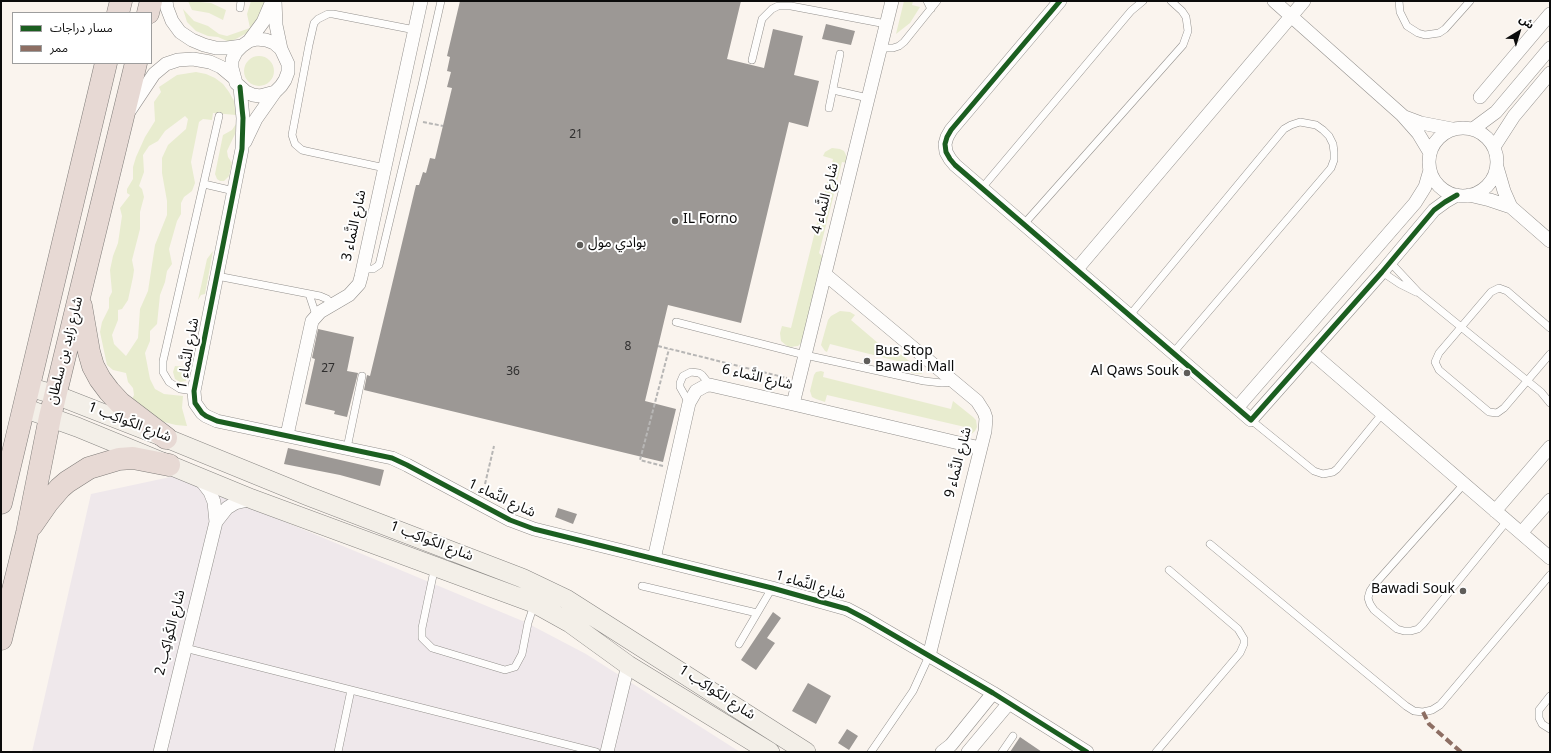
<!DOCTYPE html>
<html>
<head>
<meta charset="utf-8">
<style>
  body { margin:0 }
  #map { position:relative; width:1551px; height:753px; overflow:hidden; background:#faf4ee; font-family:Georgia,"Noto Sans Arabic",serif }
  canvas { display:block }
  .frame { position:absolute; inset:0; border:2px solid #0b0b0b; pointer-events:none }
  .legend { position:absolute; left:12px; top:12px; width:140px; height:52px; box-sizing:border-box; background:#fff; border:1px solid #9d9d9d; margin:0; padding:5px 7px; list-style:none; font-size:12px; color:#0b0b0b }
  .legend li { display:flex; align-items:center; gap:8px; height:20px }
  .legend b { width:20px; border:1px solid #9d9d9d }
  .north { position:absolute; left:1499px; top:12px; width:40px; height:40px; -webkit-text-stroke:3px #fff; paint-order:stroke; rotate:38deg; font-size:11px; font-weight:700; line-height:16px; text-align:center; color:#0b0b0b }
  .north::after { content:''; display:block; margin:auto; width:14px; height:18px; background:#0b0b0b; clip-path:polygon(50% 0,100% 100%,50% 72%,0 100%) }
</style>
</head>
<body>
<div id="map">
<canvas width="1551" height="753"></canvas>
<div class="frame"></div>
<ul class="legend">
<li><b style="height:5px;background:#1b5e20"></b>مسار دراجات</li>
<li><b style="height:5px;background:#8d6e63"></b>ممر</li>
</ul>
<div class="north">ش</div>
</div>
<script>
const g = document.querySelector('canvas').getContext('2d');
g.lineJoin = 'round';
function paint(path, color) { g.fillStyle = color; g.fill(path, 'evenodd'); }
const toPath = rows => new Path2D(rows.map(r => 'M' + r).join(''));
function strokePath(path, color, width, dash) { g.strokeStyle = color; g.lineWidth = width; g.lineCap = dash ? 'butt' : 'round'; g.setLineDash(dash || []); g.stroke(path); }
function label(font, color, halo, rows, align = 'center') {
  g.font = font + ' Georgia,"Noto Sans Arabic",serif'; g.lineWidth = 4; g.setLineDash([]); g.textBaseline = 'middle'; g.strokeStyle = halo; g.fillStyle = color; for (const [text, x, y, turn = 0] of rows) {
    g.save(); g.translate(x, y); g.rotate((+turn || 0) * Math.PI / 180); g.textAlign = isNaN(turn) ? turn : align; if (halo) g.strokeText(text, 0, 0); g.fillText(text, 0, 0); g.restore();
  }
}
const industrial = toPath([
  [175,476,525,622,586,654,740,752,32,752,91,494]
]);
const green = toPath([
  [188,1,211,3,226,10,223,20,209,13,192,10],
  [251,1,265,1,257,19,250,28,247,33,232,41,227,41,218,37,208,36,196,31,187,22,183,9,194,21,208,26,219,34,227,36,250,28,247,14],
  [904,1,913,1,912,5,920,7,910,23,896,34],
  '244 71a15 15 0 1 1 30 0a15 15 0 1 1-30 0Z',
  [196,72,206,74,215,78,223,84,229,92,234,101,236,115,213,113,212,120,203,119,199,122,191,162,195,183,192,191,184,197,181,203,181,214,177,221,169,249,172,264,167,271,165,282,160,295,157,324,150,331,150,341,145,353,150,379,155,389,164,394,183,396,182,408,187,426,176,425,156,420,131,401,134,395,133,388,128,382,126,373,113,370,107,365,100,332,102,322,109,308,109,298,112,292,110,270,113,256,118,243,122,216,120,208,130,195,127,193,127,189,133,179,133,167,136,157,145,137,155,121,154,102,161,92,159,87,177,75],
  [185,116,188,119,186,129,168,145,162,158,162,173,167,201,167,215,155,245,148,291,140,309,138,338,126,356,114,344,112,335,118,320,118,310,122,309,128,300,133,277,134,270,132,260,140,229,140,212,144,197,142,189,139,186,144,172,143,155,149,146,158,141,165,131],
  [236,124,235,134,227,151,228,157,232,163,229,176,224,181,220,181,217,179,215,174,223,135,232,130],
  [832,148,840,149,844,151,846,155,847,163,842,162,819,253,823,257,803,341,798,346,790,347,787,346,781,341,780,333,782,326,791,328,833,159,823,156,825,152],
  [213,251,205,294,201,295,198,300,207,259],
  [840,311,850,312,855,315,851,320,892,355,896,350,921,371,922,374,911,373,909,370,909,364,830,344,827,352,825,351,821,345,828,320,831,316],
  [175,366,185,367,188,373,186,381,180,382,175,379,173,372],
  [821,371,824,372,823,377,951,409,953,401,973,417,976,420,977,427,975,431,969,436,964,435,965,427,827,395,825,402,816,399,812,397,810,391,814,375,816,372]
]);
const building = toPath([
  [460,1,741,1,727,59,764,68,773,29,803,36,794,75,819,81,808,127,789,122,741,323,668,305,645,401,676,409,663,462,364,390,367,375,370,376,416,185,419,185,423,172,426,173,430,158,435,159,452,88,447,87,451,72,447,71,450,57,447,56],
  [826,24,855,31,851,45,822,39],
  [318,329,354,337,347,371,358,373,347,417,334,414,335,411,305,404,315,359,312,358],
  [288,448,384,470,380,486,340,475,284,464],
  [558,508,577,514,573,524,555,517],
  [773,612,781,618,767,638,775,643,756,670,741,660],
  [808,683,831,696,816,724,792,711],
  [847,729,858,736,849,750,838,743],
  [1020,737,1042,752,1010,752]
]);
const path = toPath([
  [423,122,443,126],
  [658,346,787,378],
  [663,466,640,460,669,349],
  [485,484,494,446]
]);
const lane = toPath([
  [927,1,931,9],
  [1399,1,1400,12,1407,26,1418,33,1425,35,1439,33,1445,29,1470,1],
  [240,8,241,1],
  [880,48,893,48,899,46,904,42,937,1],
  [752,60,762,19,772,9,778,6,791,6,886,24],
  [833,90,868,98],
  [829,108,840,54],
  [385,168,306,151,302,150,295,144,292,135,309,45,314,23,318,19,328,14,333,14,415,30],
  [204,184,234,191],
  [982,188,1131,11,1143,1],
  [1024,224,1183,45,1188,31,1186,17,1182,11,1171,1],
  [1390,262,1418,292,1541,392,1550,403],
  [363,269,373,269,379,265,422,85,441,1],
  [1382,272,1400,284,1416,292],
  [217,276,320,296,327,299,333,305],
  [309,294,316,315],
  [1130,315,1284,129,1291,125,1300,122,1316,125,1323,130,1329,136,1333,144,1334,152,1334,160,1331,168,1173,353],
  [676,322,805,355,924,381,942,383,955,382],
  [1550,328,1507,291,1499,288,1491,292,1439,353,1435,362,1439,370,1489,412,1497,413,1504,408,1550,354],
  [194,391,180,389,169,382,163,372,163,361,219,116],
  [689,403,680,387,680,383,683,376,691,372,699,373,702,375,710,385],
  [1251,420,1314,471,1323,474,1333,472,1337,469,1382,414],
  [347,448,362,376],
  [1464,484,1374,585,1370,591,1368,598,1370,604,1374,610,1397,629,1404,631,1411,631,1418,629,1423,624,1507,521],
  [1210,544,1406,706,1414,711,1423,712,1432,710,1440,705,1550,575],
  [435,566,422,628,422,638,432,648,505,670,515,667,522,654,528,623,534,605],
  [642,586,757,613],
  [739,644,772,588],
  [185,648,596,752],
  [1550,696,1539,710,1539,718,1542,724,1550,729],
  [338,752,351,690],
  [871,752,913,691,929,656],
  [1002,752,1013,736],
  [1156,752,1240,653,1244,644,1244,639,1238,629,1169,570]
]);
const street = toPath([
  [166,1,167,8,172,21,180,32,192,40,204,45,216,48,227,48,242,46,249,41,257,39,266,40,274,43,281,49,288,64,288,72,285,80,281,86,275,92,260,96,253,95,246,92,236,83,232,68,232,60,236,52,242,46],
  [275,1,276,25,281,49],
  [1060,1,951,130,947,137,945,144,946,152,950,159,955,165,1251,420,1382,272,1434,210,1445,202,1457,195],
  [1274,1,1402,115,1418,133,1430,153],
  [249,41,263,22,272,1],
  [240,87,243,118,242,149,194,391,195,403,202,413,206,416,217,421,392,458,407,465,510,520,534,529,772,588,847,609,866,619,993,693,1087,752],
  [1480,97,1550,14],
  [130,110,154,74,166,64,178,60,193,59,210,62,221,67,233,77],
  [1405,117,1421,123,1452,129],
  '1429 162a34 34 0 1 1 68 0a34 34 0 1 1-68 0Z',
  [1473,129,1496,112,1550,48],
  [245,142,256,119,275,92],
  [1494,147,1514,116,1550,73],
  [1497,167,1504,191,1511,207],
  [1469,195,1490,200,1511,207,1550,241],
  [1077,269,1304,1],
  [826,275,977,401,984,412,986,418,985,431,929,656],
  [1311,352,1550,558],
  [793,404,892,1],
  [1237,408,1415,203,1425,187,1430,170],
  [287,435,312,321,320,312,349,295,359,284,361,277,421,1],
  [1495,511,1550,447],
  [216,522,227,508,235,503,252,499],
  [1521,533,1550,500],
  [654,559,689,403,696,391,705,386,710,385,793,404,980,448],
  [160,752,216,522,214,502,210,492,200,479],
  [607,752,628,665],
  [942,752,951,745,993,693],
  [968,752,1009,703]
]);
const secondary = toPath([
  [29,387,56,395,166,438,308,496,522,578,566,599,806,752],
  [24,408,77,427,252,499,534,603,570,623,628,665,770,752]
]);
const highway = toPath([
  [118,13,121,1],
  [148,13,151,1],
  [81,306,89,352,93,366,100,379,109,391,120,403,166,438],
  [1,503,106,63],
  [32,525,48,502,60,488,67,482,89,468,119,459,133,458,169,465],
  [1,639,27,533,50,417,136,63]
]);
const quiet = toPath([
  [1423,712,1429,724,1461,752]
]);
const cycleway = toPath([
  [1060,1,951,130,947,137,945,144,946,152,950,159,955,165,1251,420,1382,272,1434,210,1445,202,1457,195],
  [240,87,243,118,242,149,194,391,195,403,202,413,206,416,217,421,392,458,407,465,510,520,534,529,772,588,847,609,866,619,993,693,1087,752]
]);
const markers = [
  [675,221,4,"#5f5d5a"],
  [580,245,4,"#5f5d5a"],
  [867,361,4,"#5f5d5a"],
  [1187,373,4,"#5f5d5a"],
  [1463,591,4,"#5f5d5a"]
];
const numberNames = [
  ["21",576,136],
  ["8",628,348],
  ["27",328,370],
  ["36",513,373]
];
const streetNames = [
  ["شارع النَّماء 4",827,199,-76],
  ["شارع النَّماء 3",356,226,-78],
  ["شارع زايد بن سلطان",67,351,-76],
  ["شارع النَّماء 1",190,354,-80],
  ["شارع النَّماء 6",757,379,13],
  ["شارع الكَواكِب 1",129,424,21],
  ["شارع النَّماء 9",960,463,-76],
  ["شارع النَّماء 1",501,500,25],
  ["شارع الكَواكِب 1",431,543,21],
  ["شارع النَّماء 1",810,587,16],
  ["شارع الكَواكِب 2",172,633,-76],
  ["شارع الكَواكِب 1",716,694,33]
];
const poiNames = [
  ["IL Forno",683,221],
  ["بوادي مول",588,245],
  ["Bus Stop",875,353],
  ["Bawadi Mall",875,369],
  ["Al Qaws Souk",1179,373,"right"],
  ["Bawadi Souk",1455,591,"right"]
];
paint(industrial, '#efe8eb');
paint(green, '#e8eccf');
paint(building, '#9c9895');
strokePath(lane, '#93908d', 8);
strokePath(street, '#93908d', 14);
strokePath(secondary, '#898784', 20);
strokePath(highway, '#807d7a', 23);
strokePath(path, '#b7b6b5', 2, [4, 2]);
strokePath(lane, '#fefdfc', 7);
strokePath(street, '#fefdfc', 13);
strokePath(secondary, '#f3efe8', 19);
strokePath(highway, '#e7d9d4', 22);
strokePath(quiet, '#8d6e63', 4, [8, 4]);
strokePath(cycleway, '#1b5e20', 5);
for (const [x, y, r, color] of markers) { const dot = new Path2D(); dot.arc(x, y, r, 0, 2 * Math.PI); g.fillStyle = color; g.fill(dot); strokePath(dot, '#fff', 1.5); }
label('12px', '#2f2e2e', null, numberNames);
label('14px', '#0b0b0b', '#fff', streetNames);
label('14px', '#0b0b0b', '#fff', poiNames, 'left');
</script>
</body>
</html>
